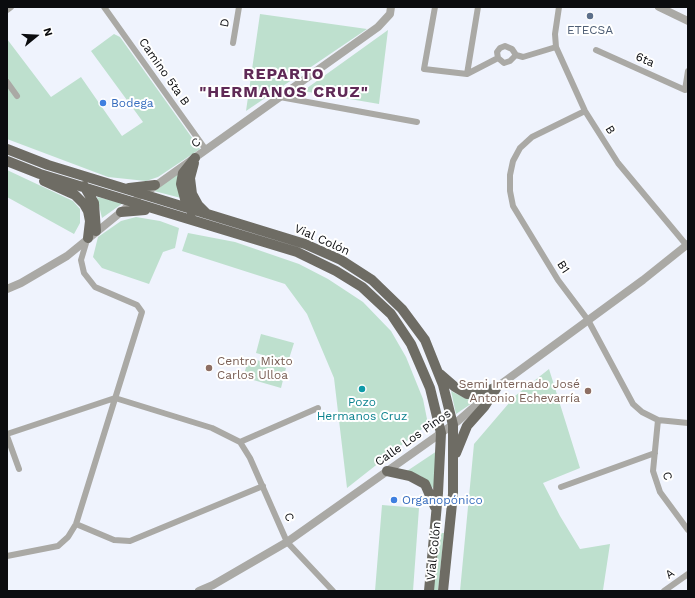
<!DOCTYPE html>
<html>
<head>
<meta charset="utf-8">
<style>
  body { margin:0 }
  #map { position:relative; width:695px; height:598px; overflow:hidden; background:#eff3fd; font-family:"Work Sans",sans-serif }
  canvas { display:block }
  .frame { position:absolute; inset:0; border:8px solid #0b0c0f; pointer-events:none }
  .north { position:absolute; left:16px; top:16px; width:40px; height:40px; -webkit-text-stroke:3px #fff; paint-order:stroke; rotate:72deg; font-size:11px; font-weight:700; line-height:16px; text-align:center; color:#0b0c0f }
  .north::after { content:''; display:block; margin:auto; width:14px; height:18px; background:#0b0c0f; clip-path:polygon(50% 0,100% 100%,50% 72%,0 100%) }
</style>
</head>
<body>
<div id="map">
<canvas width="695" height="598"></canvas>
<div class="frame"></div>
<div class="north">N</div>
</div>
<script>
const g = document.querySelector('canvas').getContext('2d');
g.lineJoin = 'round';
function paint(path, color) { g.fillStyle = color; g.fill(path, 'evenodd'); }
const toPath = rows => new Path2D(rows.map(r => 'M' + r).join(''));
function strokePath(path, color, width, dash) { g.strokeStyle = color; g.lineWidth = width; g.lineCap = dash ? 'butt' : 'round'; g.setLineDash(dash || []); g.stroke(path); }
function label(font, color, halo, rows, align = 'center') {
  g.font = font + ' "Work Sans",sans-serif'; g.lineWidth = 4; g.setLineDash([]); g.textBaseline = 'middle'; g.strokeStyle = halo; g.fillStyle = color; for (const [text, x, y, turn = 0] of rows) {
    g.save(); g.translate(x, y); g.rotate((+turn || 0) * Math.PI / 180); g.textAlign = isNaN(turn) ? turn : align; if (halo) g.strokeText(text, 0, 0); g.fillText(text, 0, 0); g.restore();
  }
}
const green = toPath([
  [260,14,367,29,246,111],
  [388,30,379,104,303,91],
  [114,34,120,37,200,149,158,177,146,181,108,177,7,139,7,39,51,97,81,77,122,136,143,122,91,51],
  [7,170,73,201,80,209,80,223,74,234,7,197],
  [178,173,181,198,154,191],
  [97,197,123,203,102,218],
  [136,217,160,221,179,228,175,248,163,252,149,284,102,268,93,257,98,237,121,221],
  [188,233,235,242,299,264,328,279,363,302,391,331,406,357,423,399,427,419,422,429,347,488,334,378,307,314,285,284,182,251],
  [261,334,294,343,288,362,256,353],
  [249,358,286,368,281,388,243,377],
  [549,369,580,468,543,483,560,516,580,549,610,544,603,590,460,591,474,444,515,396],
  [451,391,465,398,481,397,456,414],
  [437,451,435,490,421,476,407,471],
  [382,505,419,508,413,591,375,591],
  [439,533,444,533,438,591,433,591]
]);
const minor = toPath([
  [104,7,206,150],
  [435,7,424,69,467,74,498,58,504,63,510,61,516,55,523,57,556,47],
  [559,7,555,34,556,47,585,111,618,163,688,247],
  [7,10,11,7],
  [233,43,239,7],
  [596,50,685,90,688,71],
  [498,58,497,52,500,48,505,46,512,49,516,55],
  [467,74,478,7],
  [7,82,17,96],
  [280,97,417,122],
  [585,111,532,137,520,148,513,161,510,175,510,191,513,206,558,280,588,320,633,404,642,412,658,420,688,423],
  [658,420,653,471,660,492,688,530],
  [7,434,115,398,212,428,240,442],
  [7,436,19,469],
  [240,442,250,458,287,542,333,591],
  [240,442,318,408],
  [561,487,655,453],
  [76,524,114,540,130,541,263,486],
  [7,556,58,546,68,537,76,524,142,312,137,305,95,287,84,273,81,260,87,240],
  [664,591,688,574]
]);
const tertiary = toPath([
  [659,7,688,21],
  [151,189,378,27,390,14,391,7],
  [7,289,21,283,67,256,137,199],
  [199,591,213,585,287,542,458,421,497,387,643,280,688,244]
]);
const primary = toPath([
  [7,149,48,165,305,244,341,260,372,280,402,309,425,340,443,385,453,425,453,494,443,591],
  [7,161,40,174,297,252,336,271,362,287,391,314,411,344,430,388,441,433,438,493,429,591],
  [194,163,190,178,192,194,198,205,206,213],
  [44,181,75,195,84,204,88,211,90,221,88,238],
  [84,186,94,203,96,231],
  [129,188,155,185],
  [121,212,145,210],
  [192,212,185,199,181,184,183,173,195,158],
  [440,374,455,387,467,394,482,393,497,387],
  [456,453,467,426,484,407,497,387],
  [387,471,410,476,425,484,435,507]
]);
const markers = [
  [590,16,4,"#5c6f8a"],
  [103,103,4,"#3f7fe0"],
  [209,368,4,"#8d6e63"],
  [362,389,4,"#0f9aa8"],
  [588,391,4,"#8d6e63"],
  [394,500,4,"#3f7fe0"]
];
const streetNames = [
  ["D",225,23,-80],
  ["6ta",645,60,24],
  ["Camino 5ta B",164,72,55],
  ["B",610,130,58],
  ["C",196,143,-36],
  ["Vial Colón",322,240,24],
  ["B1",563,267,57],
  ["Calle Los Pinos",413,438,-35],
  ["C",667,476,72],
  ["C",289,517,66],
  ["Vial Colón",434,551,-84],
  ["A",670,574,-35]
];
const serviceNames = [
  ["ETECSA",590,30]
];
const shopNames = [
  ["Bodega",111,103],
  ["Organopónico",402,500]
];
const educationNames = [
  ["Centro Mixto",217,361],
  ["Carlos Ulloa",217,375],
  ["Semi Internado José",580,384,"right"],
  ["Antonio Echevarría",580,398,"right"]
];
const cultureNames = [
  ["Pozo",362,402],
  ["Hermanos Cruz",362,416]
];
const districtNames = [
  ["REPARTO",284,74],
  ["\"HERMANOS CRUZ\"",284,92]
];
paint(green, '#bee0ce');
strokePath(minor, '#aaa9a5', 6);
strokePath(tertiary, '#aaa9a5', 8);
strokePath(primary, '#6e6c64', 10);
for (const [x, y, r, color] of markers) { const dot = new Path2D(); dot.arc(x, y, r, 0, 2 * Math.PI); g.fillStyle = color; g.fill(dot); strokePath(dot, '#fff', 1.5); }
label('12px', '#0b0c0f', '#fff', streetNames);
label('12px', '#4e5e75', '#fff', serviceNames);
label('12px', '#366cbe', '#fff', shopNames, 'left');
label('12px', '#785e54', '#fff', educationNames, 'left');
label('12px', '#0d838f', '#fff', cultureNames);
g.letterSpacing = '1px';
label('bold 16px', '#5f2956', '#fff', districtNames);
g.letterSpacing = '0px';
</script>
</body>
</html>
